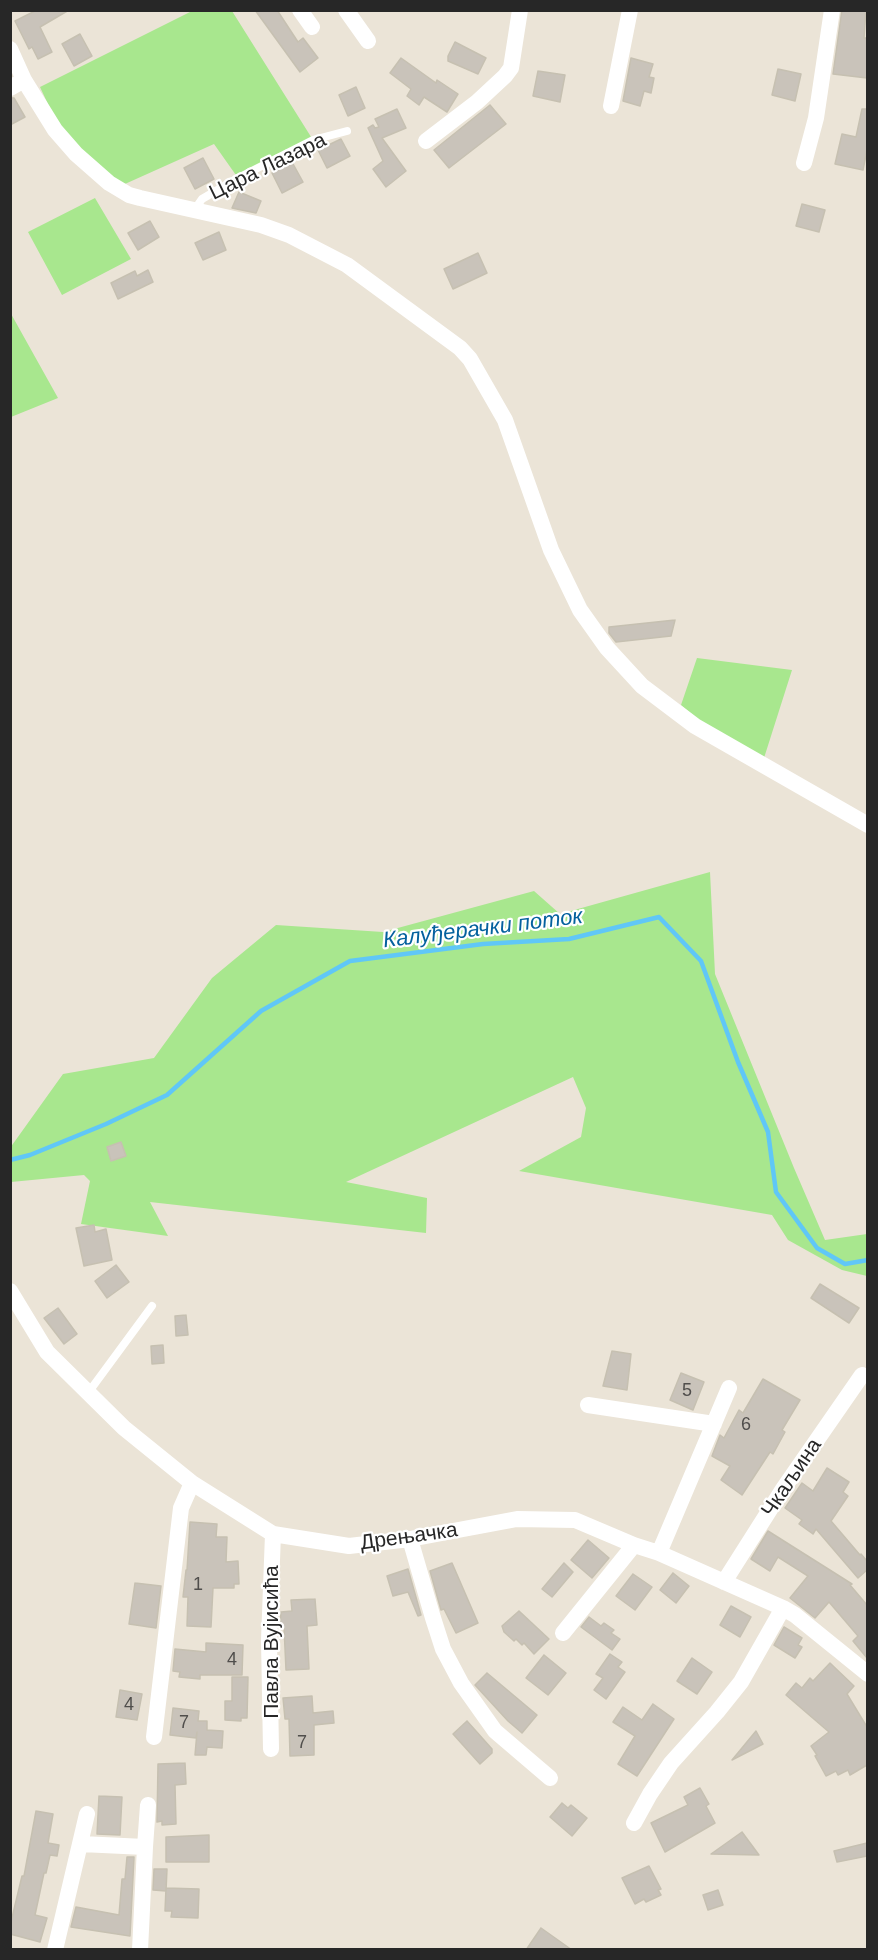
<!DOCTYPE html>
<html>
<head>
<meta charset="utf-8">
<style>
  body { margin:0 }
  #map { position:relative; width:878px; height:1960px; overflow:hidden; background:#ebe4d7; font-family:Helvetica,sans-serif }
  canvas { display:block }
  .frame { position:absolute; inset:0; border:12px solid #272727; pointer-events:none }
</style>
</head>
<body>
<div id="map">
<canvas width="878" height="1960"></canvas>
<div class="frame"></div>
</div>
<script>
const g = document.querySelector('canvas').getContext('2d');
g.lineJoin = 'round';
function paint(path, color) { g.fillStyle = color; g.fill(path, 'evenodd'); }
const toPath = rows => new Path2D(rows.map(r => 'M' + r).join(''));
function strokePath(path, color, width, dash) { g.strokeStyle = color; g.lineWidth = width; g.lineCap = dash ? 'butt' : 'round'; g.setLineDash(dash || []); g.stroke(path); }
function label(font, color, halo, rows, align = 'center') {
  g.font = font + ' Helvetica,sans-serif'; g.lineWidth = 4.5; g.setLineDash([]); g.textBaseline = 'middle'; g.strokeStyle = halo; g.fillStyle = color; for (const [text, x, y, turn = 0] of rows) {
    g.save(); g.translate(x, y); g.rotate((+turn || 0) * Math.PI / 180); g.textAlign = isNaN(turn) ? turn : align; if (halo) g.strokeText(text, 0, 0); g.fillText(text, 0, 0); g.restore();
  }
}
const green = toPath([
  [192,11,232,11,313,140,238,178,214,144,116,188,67,145,40,87],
  [95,198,131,259,62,295,28,232],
  [10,312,58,398,11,417,10,417],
  [697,658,792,670,764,758,701,722,681,705],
  [710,872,715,974,794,1168,825,1240,867,1234,867,1276,842,1270,788,1240,772,1215,519,1171,581,1137,586,1108,573,1077,346,1182,427,1198,426,1233,150,1202,168,1236,81,1224,90,1181,84,1175,11,1182,10,1148,63,1074,154,1058,212,978,276,925,383,932,534,891,560,914]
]);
const stream = toPath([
  [10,1160,30,1155,106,1124,167,1095,261,1011,350,961,483,944,569,939,659,917,701,961,738,1062,768,1132,776,1192,817,1248,845,1264,868,1260]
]);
const building = toPath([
  [37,10,69,10,40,27,52,52,38,59,32,47,29,49,15,21,37,10],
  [255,10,277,10,298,42,303,38,318,58,300,72,255,10],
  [842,10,866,10,864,38,867,38,867,78,833,74,842,10],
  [80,34,92,56,74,66,62,44,80,34],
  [455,42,486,58,478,74,448,61,448,56,455,42],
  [401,58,436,83,437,80,458,94,447,112,424,97,419,105,407,96,411,89,390,73,401,58],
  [631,58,653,64,649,77,654,78,651,93,644,91,640,106,623,101,631,58],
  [778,69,801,74,795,101,772,95,778,69],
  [538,71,565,75,560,102,533,96,538,71],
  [356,87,365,108,348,116,339,95,356,87],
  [10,98,14,98,25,117,10,125,10,98],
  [490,105,506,124,449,168,434,150,490,105],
  [397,109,406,128,382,138,406,171,386,187,373,169,383,161,368,128,373,125,375,128,379,127,375,119,397,109],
  [862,109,867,109,867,150,863,170,835,164,842,134,856,137,862,109],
  [341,139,350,156,327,168,318,150,341,139],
  [203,158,214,179,195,189,184,168,203,158],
  [292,162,303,182,282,193,272,173,292,162],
  [239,192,261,201,256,213,232,208,239,192],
  [802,204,825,210,819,232,796,226,802,204],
  [150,221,159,237,138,250,128,233,150,221],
  [219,232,226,250,203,260,195,243,219,232],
  [478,253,487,273,453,289,444,269,478,253],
  [148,270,153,282,118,299,111,283,135,271,137,276,148,270],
  [675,620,671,636,616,642,609,633,609,627,675,620],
  [121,1142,126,1156,111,1161,107,1147,121,1142],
  [94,1225,95,1232,106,1229,112,1260,84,1266,76,1228,94,1225],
  [116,1265,129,1282,107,1298,95,1281,116,1265],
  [820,1284,859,1308,849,1323,811,1298,820,1284],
  [58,1308,77,1334,64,1344,44,1318,58,1308],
  [186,1315,188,1335,176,1336,175,1316,186,1315],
  [163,1345,164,1363,152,1364,151,1346,163,1345],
  [612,1351,631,1354,627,1390,603,1386,612,1351],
  [681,1373,704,1382,693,1410,670,1400,681,1373],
  [763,1379,800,1400,782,1430,785,1432,773,1454,770,1452,742,1495,721,1480,730,1466,712,1456,720,1435,724,1438,739,1410,743,1413,763,1379],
  [827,1468,849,1482,843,1492,848,1496,831,1521,860,1555,861,1554,867,1561,867,1570,858,1578,816,1529,813,1534,799,1524,802,1520,785,1508,802,1483,813,1491,827,1468],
  [190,1522,217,1524,216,1537,227,1537,226,1562,238,1561,239,1584,234,1584,234,1588,213,1588,211,1627,187,1626,188,1597,183,1597,186,1570,187,1570,190,1522],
  [768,1531,852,1584,850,1585,867,1605,867,1658,853,1641,858,1636,829,1602,815,1618,790,1598,808,1576,778,1557,770,1571,751,1559,768,1531],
  [588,1540,609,1558,592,1578,571,1560,588,1540],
  [452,1563,478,1623,456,1633,444,1609,441,1610,430,1571,452,1563],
  [564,1563,573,1572,552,1597,542,1589,564,1563],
  [408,1569,421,1615,418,1616,408,1592,393,1596,387,1576,408,1569],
  [673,1573,689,1586,676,1603,660,1590,673,1573],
  [633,1574,652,1587,635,1610,616,1596,633,1574],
  [135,1583,161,1586,156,1628,129,1624,135,1583],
  [315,1599,317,1625,307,1626,309,1669,286,1670,284,1627,280,1627,281,1612,292,1611,291,1600,315,1599],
  [731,1606,751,1617,740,1637,720,1625,731,1606],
  [519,1611,549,1639,534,1654,524,1643,522,1645,516,1639,514,1641,504,1632,502,1626,519,1611],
  [589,1617,601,1626,604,1623,614,1630,611,1633,620,1639,612,1650,581,1627,589,1617],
  [784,1627,802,1638,798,1645,802,1647,795,1658,774,1645,784,1627],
  [206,1643,243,1645,242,1675,200,1675,200,1679,179,1677,180,1672,173,1671,175,1649,206,1652,206,1643],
  [610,1654,622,1662,618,1667,625,1672,606,1699,594,1690,603,1678,596,1674,610,1654],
  [544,1655,566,1673,548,1695,526,1678,544,1655],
  [692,1658,712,1672,697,1694,677,1681,692,1658],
  [830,1663,854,1686,847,1694,867,1727,867,1765,850,1775,848,1770,838,1775,836,1771,826,1776,815,1756,817,1755,811,1746,829,1732,786,1695,796,1683,802,1688,810,1678,813,1681,830,1663],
  [487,1673,537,1715,522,1733,508,1721,475,1685,487,1673],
  [232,1677,248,1677,247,1718,241,1718,241,1721,225,1720,225,1701,232,1701,232,1677],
  [120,1690,142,1694,137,1720,116,1717,120,1690],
  [312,1696,313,1713,333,1711,334,1723,314,1725,314,1755,290,1756,289,1719,285,1719,283,1698,312,1696],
  [653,1704,674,1719,637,1776,618,1764,635,1736,613,1722,623,1707,642,1720,653,1704],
  [173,1708,199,1711,198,1721,207,1721,207,1730,223,1731,222,1748,207,1747,206,1755,195,1755,197,1732,196,1738,170,1735,173,1708],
  [467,1721,492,1749,492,1753,480,1764,453,1734,467,1721],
  [756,1731,763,1744,732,1760,756,1731],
  [185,1763,186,1784,175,1785,176,1824,162,1825,162,1821,157,1822,158,1764,185,1763],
  [700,1788,709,1804,706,1806,715,1823,665,1852,651,1823,688,1805,684,1797,700,1788],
  [99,1796,122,1797,120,1835,97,1834,99,1796],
  [562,1803,568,1808,571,1805,587,1818,572,1836,550,1817,562,1803],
  [36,1811,53,1814,48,1843,59,1845,57,1856,50,1855,46,1873,44,1873,35,1915,47,1918,40,1942,10,1934,10,1926,22,1876,24,1876,36,1811],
  [742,1832,759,1855,711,1854,742,1832],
  [209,1835,209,1862,166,1862,166,1837,209,1835],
  [867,1843,867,1856,837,1862,834,1851,867,1843],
  [127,1857,134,1857,130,1936,71,1927,76,1907,119,1915,122,1879,125,1879,127,1857],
  [649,1866,661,1889,658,1890,661,1895,646,1902,644,1899,635,1904,622,1878,649,1866],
  [154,1869,167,1869,166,1891,153,1890,154,1869],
  [166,1888,199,1889,198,1918,171,1917,172,1911,165,1911,166,1888],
  [718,1890,723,1905,708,1910,703,1895,718,1890],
  [541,1928,572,1950,526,1950,541,1928]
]);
const lane = toPath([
  [195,209,202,199,238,178,313,140,347,131],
  [88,1393,152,1306]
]);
const street = toPath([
  [300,10,312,27],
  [346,10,368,41],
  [10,49,24,80,55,130,76,154,109,183,129,195,140,198,261,225,289,235,347,265,460,348,470,359,505,420,551,550,580,610,607,648,642,686,695,726,868,825],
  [10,88,24,80],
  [611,106,630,10],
  [426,141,477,102,505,76,511,68,520,10],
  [804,163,816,118,832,10],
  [10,1291,47,1352,124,1428,192,1483,273,1534,349,1546,410,1539,517,1519,575,1520,634,1545,659,1553,783,1608,795,1615,868,1674],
  [588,1405,714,1424],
  [410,1539,433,1618,443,1649,461,1683,495,1731,550,1778],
  [659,1553,729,1388],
  [724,1582,783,1489,862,1375],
  [563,1633,634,1545],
  [154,1737,181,1508,192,1483],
  [271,1749,269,1640,273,1534],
  [634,1823,650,1794,671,1763,717,1712,741,1682,783,1608],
  [81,1844,145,1847,148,1805],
  [55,1950,87,1814],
  [140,1950,145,1847]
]);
const numberNames = [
  ["5",687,1391],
  ["6",746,1425],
  ["1",198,1585],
  ["4",232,1660],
  ["4",129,1705],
  ["7",184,1723],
  ["7",302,1743]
];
const streetNames = [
  ["Цара Лазара",268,167,-26],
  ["Чкаљина",792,1478,-56],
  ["Дрењачка",409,1537,-8],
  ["Павла Вујисића",272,1642,-90]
];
const waterNames = [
  ["Калуђерачки поток",483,929,-7]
];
paint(green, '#a8e78e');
strokePath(stream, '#60c7f7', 4.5);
paint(building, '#c9c3ba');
strokePath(building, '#c6c0b1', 1.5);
strokePath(lane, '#fff', 8);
strokePath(street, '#fff', 16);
label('18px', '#504e4c', null, numberNames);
label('21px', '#272727', '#fff', streetNames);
label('italic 22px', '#04619e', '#fff', waterNames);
</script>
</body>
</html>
